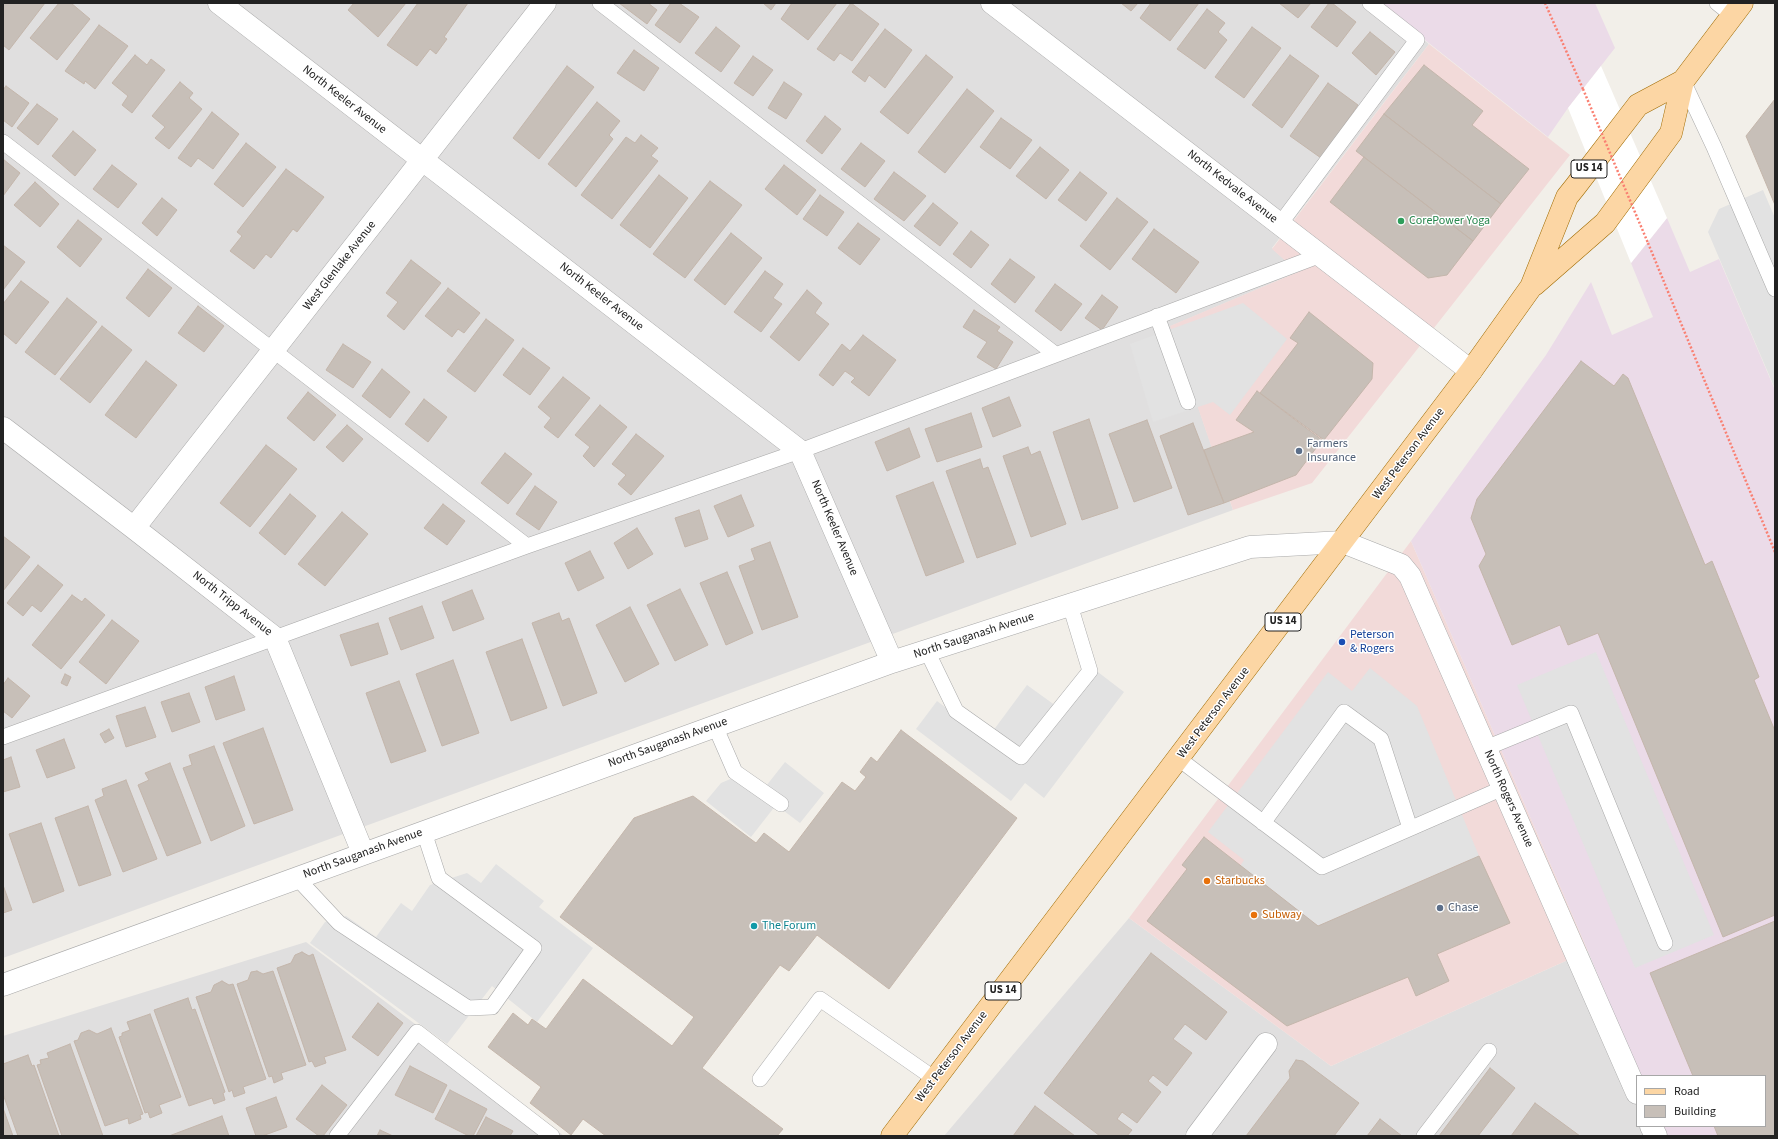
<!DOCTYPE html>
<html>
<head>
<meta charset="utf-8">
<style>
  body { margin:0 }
  #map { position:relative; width:1778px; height:1139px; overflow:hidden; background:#f2efe9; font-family:"Source Sans 3",sans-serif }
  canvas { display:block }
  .frame { position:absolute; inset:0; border:4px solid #222; pointer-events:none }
  .legend { position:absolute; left:1636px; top:1075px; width:130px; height:52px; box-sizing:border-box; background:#fff; border:1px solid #a7a7a7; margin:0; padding:5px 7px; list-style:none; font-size:12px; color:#222 }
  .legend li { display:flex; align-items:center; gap:8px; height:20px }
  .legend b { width:20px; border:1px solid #a7a7a7 }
</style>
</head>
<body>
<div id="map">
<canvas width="1778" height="1139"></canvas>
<div class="frame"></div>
<ul class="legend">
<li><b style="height:5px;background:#fcd6a4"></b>Road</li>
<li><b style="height:11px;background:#c7bfb8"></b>Building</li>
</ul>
</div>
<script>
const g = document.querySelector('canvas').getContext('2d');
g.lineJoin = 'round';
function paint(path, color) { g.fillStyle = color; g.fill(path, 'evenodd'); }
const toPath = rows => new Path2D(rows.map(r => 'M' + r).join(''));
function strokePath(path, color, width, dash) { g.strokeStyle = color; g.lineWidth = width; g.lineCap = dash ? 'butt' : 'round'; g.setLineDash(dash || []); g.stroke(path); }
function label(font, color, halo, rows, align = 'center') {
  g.font = font + ' "Source Sans 3",sans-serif'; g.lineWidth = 3; g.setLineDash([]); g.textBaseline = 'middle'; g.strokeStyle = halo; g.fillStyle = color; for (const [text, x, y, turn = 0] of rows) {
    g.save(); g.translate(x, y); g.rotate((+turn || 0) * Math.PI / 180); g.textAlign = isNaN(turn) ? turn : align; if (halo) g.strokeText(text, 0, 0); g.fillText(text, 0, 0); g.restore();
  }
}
const residential = toPath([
  [3,3,1378,3,1429,44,1272,248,1298,272,1171,326,1233,510,3,958],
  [1129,918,1331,1066,1588,951,1639,1076,1637,1076,1637,1126,1660,1126,1664,1136,944,1136],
  [306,942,564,1136,3,1136,3,1036]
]);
const commercial = toPath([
  [1429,44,1570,155,1312,483,1233,510,1170,326,1298,272,1272,249],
  [1411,541,1588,951,1331,1066,1129,918]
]);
const industrial = toPath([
  [1378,3,1595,3,1615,48,1568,108,1548,137],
  [1667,218,1690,272,1719,259,1775,390,1775,1136,1664,1136,1660,1126,1765,1126,1765,1076,1639,1076,1588,951,1411,541,1546,355,1591,282,1612,335,1653,317,1631,263]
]);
const parking = toPath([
  [1763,190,1775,218,1775,389,1708,232,1719,209],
  [1243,303,1287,339,1230,415,1213,402,1153,422,1130,344],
  [1596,652,1714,935,1635,968,1517,685],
  [1370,668,1417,706,1479,856,1318,926,1240,866,1244,860,1208,832,1328,672,1352,691],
  [1094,669,1124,692,1044,798,1025,783,1011,801,916,729,937,701,987,739,1027,685,1063,711],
  [785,762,824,793,800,823,776,805,751,837,706,801,721,783,735,777,759,795],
  [496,864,544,901,539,907,593,948,537,1022,492,986,447,1044,310,943,325,922,346,916,376,937,401,903,412,911,430,885,467,873,481,883]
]);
const pier = toPath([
  [1601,66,1667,218,1631,263,1568,108]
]);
const building = toPath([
  [3,3,45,3,9,50,3,45,3,3],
  [59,3,71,3,90,19,57,60,30,38,59,3],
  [354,3,406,3,378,37,348,10,354,3],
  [418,3,468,3,444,37,447,39,436,54,430,49,417,66,387,45,418,3],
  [619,3,648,3,657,10,647,24,619,3],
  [671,3,679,3,699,17,680,43,655,25,671,3],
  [763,3,776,3,771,10,763,3],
  [792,3,837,3,808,40,781,19,792,3],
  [851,3,879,24,852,61,840,53,834,61,817,49,851,3],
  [1121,3,1138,3,1131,11,1121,3],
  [1151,3,1199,3,1170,41,1140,18,1151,3],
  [1279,3,1311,3,1298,18,1279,3],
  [1329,3,1332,3,1356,22,1337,47,1311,27,1329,3],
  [1207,9,1225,23,1218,32,1227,40,1205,69,1177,49,1207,9],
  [99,25,128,46,95,89,85,81,84,84,65,71,99,25],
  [716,27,740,46,721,72,695,53,716,27],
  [1252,27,1281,48,1244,98,1215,77,1252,27],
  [885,29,912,50,885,88,869,75,865,82,852,72,885,29],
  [1370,32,1395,52,1376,75,1352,53,1370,32],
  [634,50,659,68,644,91,617,73,634,50],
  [135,55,147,65,151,59,165,70,132,113,122,105,128,96,112,83,135,55],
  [926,55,953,77,908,134,880,112,926,55],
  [1290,55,1319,76,1282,128,1252,105,1290,55],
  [753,56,773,70,753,96,734,83,753,56],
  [1424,65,1483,111,1472,125,1529,169,1501,204,1384,114,1424,65],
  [567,66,594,87,539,159,513,138,567,66],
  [180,82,193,93,189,98,202,109,169,149,155,138,165,127,152,116,180,82],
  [784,82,802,94,786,119,768,108,784,82],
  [1328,83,1358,105,1321,158,1290,136,1328,83],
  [6,86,29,103,12,127,3,120,3,90,6,86],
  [967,89,994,111,945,173,918,152,967,89],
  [1775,99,1775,205,1746,136,1775,99],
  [597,102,620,121,609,135,613,139,576,187,548,164,597,102],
  [37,104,58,119,38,145,17,128,37,104],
  [212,112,239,134,213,169,198,158,191,167,178,158,212,112],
  [1384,114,1501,204,1473,241,1356,151,1384,114],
  [825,116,841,129,822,154,806,141,825,116],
  [1001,118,1032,140,1010,169,980,147,1001,118],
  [73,131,96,150,75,176,52,156,73,131],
  [641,135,658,148,651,156,658,161,612,219,581,195,626,137,635,143,641,135],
  [246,143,276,167,243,207,214,184,246,143],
  [861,143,885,161,865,187,841,169,861,143],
  [1040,147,1069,170,1046,199,1016,176,1040,147],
  [1364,157,1473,241,1447,275,1428,278,1330,202,1364,157],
  [3,159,20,173,3,196,3,159],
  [112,165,137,184,118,208,93,189,112,165],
  [784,165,816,190,797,215,765,189,784,165],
  [286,169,324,197,297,232,293,229,271,258,266,254,254,269,230,251,242,236,237,232,286,169],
  [894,172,926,196,904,221,874,199,894,172],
  [1080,172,1107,193,1086,221,1058,200,1080,172],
  [659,175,688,198,650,248,620,225,659,175],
  [710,181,742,205,685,278,653,254,710,181],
  [35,182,59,204,40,227,14,205,35,182],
  [820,195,844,212,827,236,803,219,820,195],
  [162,198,177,210,157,236,142,223,162,198],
  [1117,198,1148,222,1110,270,1080,246,1117,198],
  [933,203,958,223,940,246,914,226,933,203],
  [78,220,102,239,80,267,57,247,78,220],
  [858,223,880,239,860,265,838,248,858,223],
  [1154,229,1199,262,1176,293,1132,259,1154,229],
  [971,231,989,245,971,268,953,254,971,231],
  [731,233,762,258,725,305,694,280,731,233],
  [3,245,25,262,3,290,3,245],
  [1010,259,1035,277,1015,303,991,284,1010,259],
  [411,260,441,283,404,330,387,316,398,302,386,293,411,260],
  [148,269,172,288,149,317,126,298,148,269],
  [765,271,783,284,773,298,782,304,761,332,734,312,765,271],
  [21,281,49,302,16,344,3,333,3,304,21,281],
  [1055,284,1082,304,1061,331,1035,311,1055,284],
  [448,288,480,313,464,333,458,329,452,337,425,316,448,288],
  [807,290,822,303,815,313,829,324,799,361,770,337,807,290],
  [1102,295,1118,307,1102,330,1085,318,1102,295],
  [67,298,97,322,55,375,25,352,67,298],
  [198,306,224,326,204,352,178,333,198,306],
  [974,310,1000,327,997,331,1013,342,996,369,977,357,987,342,963,327,974,310],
  [1309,312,1373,363,1372,379,1324,440,1260,393,1298,343,1290,338,1309,312],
  [486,319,514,340,475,392,447,371,486,319],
  [102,326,132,350,90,403,60,379,102,326],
  [863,335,896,360,869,396,851,382,855,378,845,371,833,386,819,375,842,344,850,351,863,335],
  [343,344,371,362,353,388,326,370,343,344],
  [523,348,550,368,530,395,503,375,523,348],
  [146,361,177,385,136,438,105,415,146,361],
  [1581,361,1614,386,1623,374,1628,378,1705,565,1712,561,1759,677,1754,680,1775,731,1775,915,1723,937,1598,633,1568,645,1560,625,1512,645,1479,566,1486,554,1471,518,1477,499,1581,361],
  [382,369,410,392,390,418,362,396,382,369],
  [563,377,590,398,558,438,544,427,551,418,538,407,563,377],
  [1257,391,1322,440,1296,475,1224,503,1204,450,1254,432,1236,420,1257,391],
  [308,392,336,415,314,441,287,418,308,392],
  [1009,397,1021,426,993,437,982,408,1009,397],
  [424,399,447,417,428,442,405,424,424,399],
  [600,405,627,427,594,467,583,456,590,447,575,435,600,405],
  [971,413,982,447,937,462,925,429,971,413],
  [1089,419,1118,508,1082,520,1053,432,1089,419],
  [1147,420,1172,488,1134,502,1109,434,1147,420],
  [1193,423,1224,503,1188,515,1160,436,1193,423],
  [347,425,363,439,343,462,326,447,347,425],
  [909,428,920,457,887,471,875,442,909,428],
  [636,434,664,456,631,495,618,484,626,475,612,464,636,434],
  [266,445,297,469,250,527,220,503,266,445],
  [1028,447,1031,455,1040,451,1066,524,1031,537,1003,456,1028,447],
  [505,453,532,474,508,504,481,483,505,453],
  [980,459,983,469,988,467,1016,544,977,558,946,471,980,459],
  [933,482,964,562,926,576,896,496,933,482],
  [535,486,557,502,539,530,516,514,535,486],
  [290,494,316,516,285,555,259,533,290,494],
  [741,495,754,526,728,537,714,506,741,495],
  [443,504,465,521,447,545,424,528,443,504],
  [699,510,708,539,685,547,675,518,699,510],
  [342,512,368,534,325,586,298,564,342,512],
  [637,528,653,554,628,569,614,543,637,528],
  [3,536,30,557,3,591,3,536],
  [770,542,798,617,762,630,739,566,755,560,751,549,770,542],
  [590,551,604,578,578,591,565,563,590,551],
  [38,565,63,585,41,612,32,605,23,616,7,603,38,565],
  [727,572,753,633,726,645,700,583,727,572],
  [680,589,708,645,675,661,647,605,680,589],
  [472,590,484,619,453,631,442,602,472,590],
  [72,595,82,602,85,598,105,615,61,669,32,645,72,595],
  [422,606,434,638,401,650,389,618,422,606],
  [630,607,659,664,625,682,596,625,630,607],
  [559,613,562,621,569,618,597,693,563,706,532,623,559,613],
  [112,620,139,641,106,684,79,662,112,620],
  [378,623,388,654,351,666,340,635,378,623],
  [522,639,547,708,511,721,486,652,522,639],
  [453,660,479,733,442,746,416,674,453,660],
  [65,674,71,677,67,686,61,683,65,674],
  [234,676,245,710,216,720,205,687,234,676],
  [8,678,30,696,12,718,3,711,3,685,8,678],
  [399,681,426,751,391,763,366,693,399,681],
  [189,693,200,722,172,732,161,702,189,693],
  [145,707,156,737,126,747,116,716,145,707],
  [263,728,293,810,254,824,223,743,263,728],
  [109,729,114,738,105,743,100,734,109,729],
  [901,730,1017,818,889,989,817,935,789,971,780,965,702,1068,783,1129,777,1136,606,1136,583,1119,571,1135,530,1103,541,1087,488,1047,513,1013,528,1025,532,1019,546,1029,583,979,672,1046,694,1017,560,917,634,818,693,796,756,843,764,833,789,852,842,782,855,791,866,777,860,772,871,757,877,762,901,730],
  [64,739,75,768,47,778,36,750,64,739],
  [214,746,245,826,211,841,183,768,192,765,189,755,214,746],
  [11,757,20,787,3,792,3,760,11,757],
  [170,763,201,843,167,856,138,785,149,780,145,773,170,763],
  [126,780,157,859,123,872,95,800,104,796,102,789,126,780],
  [88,806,111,875,79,886,55,818,88,806],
  [41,823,64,891,33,903,9,834,41,823],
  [1204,837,1318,926,1479,856,1510,923,1437,954,1449,981,1416,996,1408,977,1287,1026,1147,921,1187,869,1182,865,1204,837],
  [3,885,12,910,3,913,3,885],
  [1775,921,1775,1136,1718,1136,1714,1126,1765,1126,1765,1076,1693,1076,1650,973,1775,921],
  [302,952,309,956,313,954,346,1050,324,1057,326,1063,315,1067,312,1061,309,1062,277,968,291,963,295,955,302,952],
  [1151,953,1227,1012,1206,1040,1185,1024,1173,1039,1192,1053,1167,1086,1153,1075,1148,1081,1161,1092,1137,1123,1122,1112,1117,1119,1132,1130,1127,1136,1100,1136,1044,1093,1151,953],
  [257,971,263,974,273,971,306,1065,281,1073,283,1079,274,1083,272,1076,269,1077,237,984,248,980,251,972,257,971],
  [222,981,229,985,233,984,266,1079,243,1087,245,1093,234,1097,232,1090,229,1092,196,997,211,992,214,985,222,981],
  [188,998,192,1010,195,1009,225,1092,223,1093,225,1100,214,1104,212,1098,189,1106,154,1010,188,998],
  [378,1003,403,1023,378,1056,352,1037,378,1003],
  [150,1014,181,1097,159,1105,162,1113,150,1118,148,1112,145,1113,119,1037,122,1036,122,1033,130,1030,127,1022,150,1014],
  [111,1028,143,1114,140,1115,141,1119,129,1124,128,1118,105,1126,74,1041,78,1040,81,1033,89,1030,97,1034,111,1028],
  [70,1044,103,1136,62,1136,37,1065,41,1064,40,1060,49,1058,47,1053,70,1044],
  [28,1055,32,1066,34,1065,59,1136,18,1136,3,1094,3,1064,28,1055],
  [1296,1060,1303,1061,1359,1103,1334,1136,1246,1136,1290,1078,1289,1071,1296,1060],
  [410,1066,447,1085,433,1113,395,1095,410,1066],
  [1490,1068,1515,1088,1478,1136,1439,1136,1490,1068],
  [322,1085,347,1105,323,1136,319,1136,296,1119,322,1085],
  [450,1090,487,1109,473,1136,469,1136,435,1119,450,1090],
  [276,1097,287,1127,262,1136,256,1136,246,1108,276,1097],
  [1535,1103,1580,1136,1511,1136,1535,1103],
  [1035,1106,1075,1136,1013,1136,1035,1106],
  [3,1108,13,1136,3,1136,3,1108],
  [222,1116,229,1136,169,1136,222,1116],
  [486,1117,513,1131,510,1136,476,1136,486,1117],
  [1380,1119,1402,1136,1367,1136,1380,1119],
  [380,1130,393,1136,377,1136,380,1130]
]);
const path = toPath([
  [1545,3,1583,89],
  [1648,243,1775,552]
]);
const service = toPath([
  [600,3,1055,354],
  [1717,3,1732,15],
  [1683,81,1714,147,1775,289],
  [3,142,527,546],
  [1280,224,1417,40,1370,3],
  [1157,316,1188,402],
  [927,651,956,711,1021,757,1090,671,1070,605],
  [715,726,735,772,781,804],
  [3,737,527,546,800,451,1321,255],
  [1486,748,1571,713,1665,943],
  [1179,759,1322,867,1503,788],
  [1263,823,1344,712,1381,739,1410,828],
  [297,878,339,923,468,1008,492,1007,534,948,439,878,424,832],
  [760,1079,820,999,935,1079],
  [337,1136,417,1032,552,1136],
  [1424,1136,1489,1051]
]);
const minor = toPath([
  [219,3,800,451,892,662],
  [992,3,1471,371],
  [3,428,134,528,275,638,363,853],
  [134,528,545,3],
  [3,985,892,662,1250,547,1343,542,1401,565,1410,576,1637,1093],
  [1651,1126,1656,1136],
  [1197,1136,1266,1044]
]);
const primary = toPath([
  [1534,285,1605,223,1671,133,1683,81,1742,3],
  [892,1136,1471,371,1531,287,1567,197,1575,187,1638,105,1683,81]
]);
const pathBridge = toPath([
  [1583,89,1648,243]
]);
const markers = [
  [1401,221,4,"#2e9e5b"],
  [1299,451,4,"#5c6f8a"],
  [1342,642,4,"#1a4fb4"],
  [1207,881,4,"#e8710a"],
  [1440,908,4,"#5c6f8a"],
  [1254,915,4,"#e8710a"],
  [754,926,4,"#0f9aa8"]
];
const shields = [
  [1589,169,36],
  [1283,622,36],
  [1003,991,36]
];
const shieldNames = [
  ["US 14",1589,169],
  ["US 14",1283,622],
  ["US 14",1003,991]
];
const streetNames = [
  ["North Keeler Avenue",344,100,38],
  ["North Kedvale Avenue",1232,187,38],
  ["West Glenlake Avenue",340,266,-52],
  ["North Keeler Avenue",601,297,38],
  ["West Peterson Avenue",1409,454,-53],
  ["North Keeler Avenue",834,528,67],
  ["North Tripp Avenue",232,604,38],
  ["North Sauganash Avenue",974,636,-18],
  ["West Peterson Avenue",1214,713,-53],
  ["North Sauganash Avenue",668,743,-20],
  ["North Rogers Avenue",1508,799,66],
  ["North Sauganash Avenue",363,854,-20],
  ["West Peterson Avenue",952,1057,-53]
];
const leisureNames = [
  ["CorePower Yoga",1409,221]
];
const serviceNames = [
  ["Farmers",1307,444],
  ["Insurance",1307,458],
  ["Chase",1448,908]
];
const transitNames = [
  ["Peterson",1350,635],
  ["& Rogers",1350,649]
];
const foodNames = [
  ["Starbucks",1215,881],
  ["Subway",1262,915]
];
const cultureNames = [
  ["The Forum",762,926]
];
paint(residential, '#e0dfdf');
paint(commercial, '#f2dad9');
paint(industrial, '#ebdbe8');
paint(parking, '#e2e2e2');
paint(pier, '#fff');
paint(building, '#c7bfb8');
strokePath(building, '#c4b6ab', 1);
strokePath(service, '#a9a9a9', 16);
strokePath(minor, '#a9a9a9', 23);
strokePath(primary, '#a06b00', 23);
strokePath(path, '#fa8072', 2.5, [2, 2]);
strokePath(service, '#fff', 15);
strokePath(minor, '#fff', 22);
strokePath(primary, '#fcd6a4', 22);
strokePath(pathBridge, '#fa8072', 2.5, [2, 2]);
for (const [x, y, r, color] of markers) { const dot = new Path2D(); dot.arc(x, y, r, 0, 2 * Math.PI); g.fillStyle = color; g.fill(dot); strokePath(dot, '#fff', 1.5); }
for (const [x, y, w] of shields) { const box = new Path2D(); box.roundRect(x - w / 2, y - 9, w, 18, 3); g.fillStyle = '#fff'; g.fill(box); strokePath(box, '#222', 1); }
label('bold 11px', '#222', null, shieldNames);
label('12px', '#222', '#fff', streetNames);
label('12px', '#27864d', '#fff', leisureNames, 'left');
label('12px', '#4e5e75', '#fff', serviceNames, 'left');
label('12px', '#164399', '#fff', transitNames, 'left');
label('12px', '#c56008', '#fff', foodNames, 'left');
label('12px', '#0d838f', '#fff', cultureNames, 'left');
</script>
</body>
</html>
